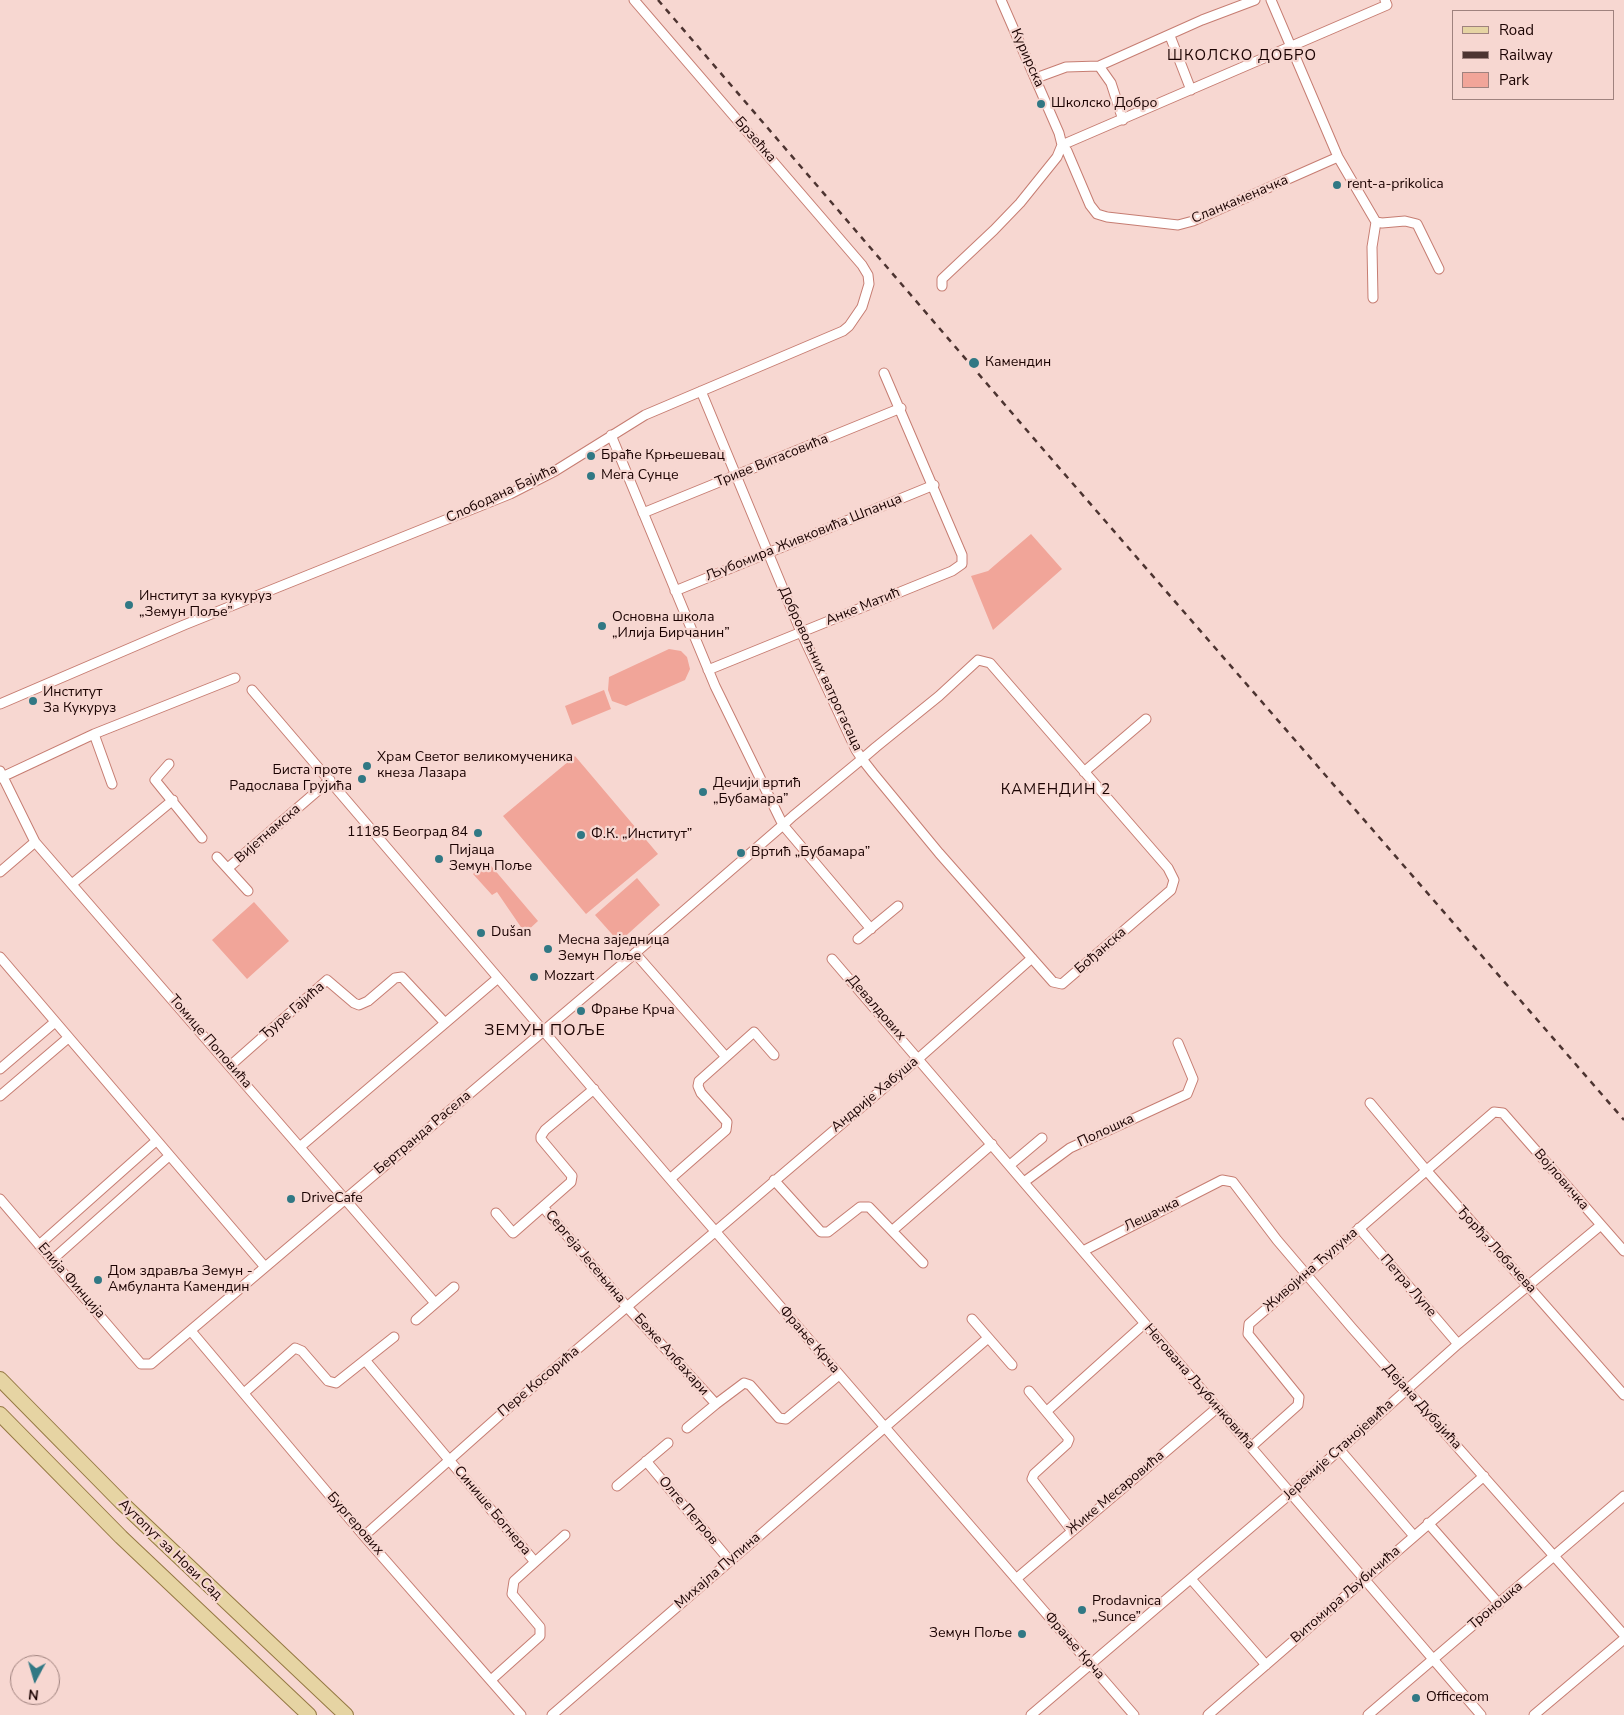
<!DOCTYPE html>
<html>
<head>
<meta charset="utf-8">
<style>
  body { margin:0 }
  #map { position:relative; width:1624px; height:1715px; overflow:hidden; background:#f7d7d1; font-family:"Nunito Sans",sans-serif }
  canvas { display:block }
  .legend { position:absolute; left:1452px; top:10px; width:162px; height:90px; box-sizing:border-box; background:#f7d7d1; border:1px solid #9f827e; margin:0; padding:6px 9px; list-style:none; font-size:15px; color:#1b0302 }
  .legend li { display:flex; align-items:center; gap:10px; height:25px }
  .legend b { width:25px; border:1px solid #9f827e }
  .north { position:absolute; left:10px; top:1655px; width:50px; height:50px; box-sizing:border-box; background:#f7d7d1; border:1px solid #9f827e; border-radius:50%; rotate:186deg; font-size:14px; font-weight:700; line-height:20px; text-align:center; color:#1b0302 }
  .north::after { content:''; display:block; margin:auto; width:18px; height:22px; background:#317884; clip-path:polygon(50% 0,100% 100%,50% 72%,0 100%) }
</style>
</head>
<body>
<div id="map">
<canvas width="1624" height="1715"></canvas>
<ul class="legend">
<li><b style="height:6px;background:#e6d4a3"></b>Road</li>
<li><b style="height:6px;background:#4d3431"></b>Railway</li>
<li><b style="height:14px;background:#f1a599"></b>Park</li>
</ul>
<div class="north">N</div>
</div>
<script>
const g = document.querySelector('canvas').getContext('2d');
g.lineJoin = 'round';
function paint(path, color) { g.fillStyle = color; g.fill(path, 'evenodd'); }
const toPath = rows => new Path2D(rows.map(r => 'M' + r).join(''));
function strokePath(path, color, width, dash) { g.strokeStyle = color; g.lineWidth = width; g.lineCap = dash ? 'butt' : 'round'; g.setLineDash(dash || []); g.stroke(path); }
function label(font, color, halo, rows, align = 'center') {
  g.font = font + ' "Nunito Sans",sans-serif'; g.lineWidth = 4.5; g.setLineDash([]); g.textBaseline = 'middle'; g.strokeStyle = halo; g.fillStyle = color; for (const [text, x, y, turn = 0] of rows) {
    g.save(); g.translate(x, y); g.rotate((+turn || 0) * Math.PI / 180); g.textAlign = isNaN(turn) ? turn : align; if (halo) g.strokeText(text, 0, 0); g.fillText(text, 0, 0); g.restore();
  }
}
const green = toPath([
  [1031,534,1062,569,993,630,971,576,988,571],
  [669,649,681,651,687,657,690,669,685,680,626,706,612,701,608,690,609,677],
  [604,690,611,709,572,725,565,706],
  [575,756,658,854,586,914,503,816],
  [487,861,538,921,525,933,497,892,492,895,473,874],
  [637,878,660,905,619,942,595,915],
  [254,902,289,941,247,979,212,940]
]);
const street = toPath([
  [1271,0,1338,157,1376,222,1382,223,1405,221,1417,224,1439,269],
  [1170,36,1191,90],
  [1099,66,1111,83,1123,120],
  [1036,78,1066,67,1099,66,1202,20,1255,0],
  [1062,145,1387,5,1385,0],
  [1062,145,1067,151,1090,205,1097,214,1107,217,1178,225,1193,221,1338,157],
  [942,286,942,279,994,230,1020,203,1057,157,1062,145,1059,133,1001,0],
  [1373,298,1372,247,1376,222],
  [611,435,715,686,783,825,871,929],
  [643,513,901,408],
  [675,591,934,485],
  [708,670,952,571,962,564,962,555,884,373],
  [252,690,670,1179,1134,1715],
  [0,704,184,625,510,494,555,471,645,415,843,331,849,326,862,307,869,284,868,275,862,265,634,0],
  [94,734,112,784],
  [169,764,155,780,202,838],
  [0,771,35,842,435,1303],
  [1084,772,1146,719],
  [0,778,94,734,235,678],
  [217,857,248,891],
  [228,868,330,780],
  [0,872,35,842],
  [72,884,173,800],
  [858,939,898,906],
  [635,953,726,1057,699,1081,698,1086,701,1093,727,1122,726,1130,670,1179],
  [0,957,265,1267],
  [832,959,1481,1715],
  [726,1057,754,1032,774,1055],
  [231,1065,327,980,354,1003,359,1005,368,1001,395,978,402,977,445,1023],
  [0,1069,55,1022],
  [0,1096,68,1038],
  [1370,1103,1426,1170,1624,1395],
  [301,1146,498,978],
  [1010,1165,1042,1138],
  [774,1180,821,1232,828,1232,860,1207,869,1207,923,1263],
  [1024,1182,1070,1148,1187,1094,1193,1079,1178,1043],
  [0,1199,141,1364,151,1364,626,961,783,825,793,816,862,759,876,747,939,696,978,660,990,663,1168,868,1174,880,1171,890,1062,984,1053,982,939,853,873,773,862,759,856,750,801,632,701,391],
  [543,1207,627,1307,716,1404,744,1383,750,1385,779,1418,786,1419,839,1375],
  [496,1213,513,1233,571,1182,572,1176,541,1139,541,1136,545,1130,594,1089],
  [1359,1228,1458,1344],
  [893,1230,992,1144],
  [39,1245,156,1141],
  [1083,1251,1222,1180,1233,1182,1277,1240,1352,1328,1624,1635],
  [52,1260,169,1156],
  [972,1319,1012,1365],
  [416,1320,454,1287],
  [191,1331,364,1536,521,1715],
  [365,1360,535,1562],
  [1029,1391,1069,1439,1067,1444,1034,1474,1032,1479,1072,1531],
  [244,1393,295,1348,302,1351,328,1381,336,1383,394,1337],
  [1047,1411,1144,1324],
  [687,1428,716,1404],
  [1251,1447,1298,1405,1299,1397,1248,1334,1249,1324,1494,1112,1503,1113,1624,1251],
  [1340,1450,1414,1536],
  [646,1461,730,1561],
  [617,1486,668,1443],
  [1428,1523,1499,1604],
  [364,1536,500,1415,919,1058,1032,958],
  [1016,1579,1217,1408],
  [1191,1579,1266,1665],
  [491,1680,540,1636,540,1627,512,1594,514,1581,565,1535],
  [552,1715,988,1338],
  [1031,1715,1291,1493,1458,1344,1601,1225],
  [1208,1715,1484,1476],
  [1368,1715,1624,1496],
  [1534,1715,1624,1639]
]);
const primary = toPath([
  [0,1379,122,1503,346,1715],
  [0,1414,121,1537,309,1715]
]);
const rail = toPath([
  [658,0,1042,448,1624,1120]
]);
const markers = [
  [1041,104,5,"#317884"],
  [1337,185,5,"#317884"],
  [974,363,6,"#317884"],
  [591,456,5,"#317884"],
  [591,476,5,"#317884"],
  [129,605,5,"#317884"],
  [602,626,5,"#317884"],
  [33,701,5,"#317884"],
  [367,766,5,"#317884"],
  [362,779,5,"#317884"],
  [703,792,5,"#317884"],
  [478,833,5,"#317884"],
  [581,835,5,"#317884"],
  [741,853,5,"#317884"],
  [439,859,5,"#317884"],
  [481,933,5,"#317884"],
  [548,949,5,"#317884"],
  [534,977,5,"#317884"],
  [581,1011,5,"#317884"],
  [291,1199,5,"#317884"],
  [98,1280,5,"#317884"],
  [1082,1610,5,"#317884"],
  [1022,1634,5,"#317884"],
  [1416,1698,5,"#317884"]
];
const streetNames = [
  ["Курирска",1027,58,66],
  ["Брзећка",755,140,49],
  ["Сланкаменачка",1240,200,-23],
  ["Триве Витасовића",772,461,-22],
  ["Слободана Бајића",502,494,-25],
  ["Љубомира Живковића Шпанца",804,538,-22],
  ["Анке Матић",863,607,-22],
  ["Добровољних ватрогасаца",820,669,65],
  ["Вијетнамска",268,834,-41],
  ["Бођанска",1101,951,-41],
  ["Девалдових",876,1008,49],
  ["Ђуре Гајића",293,1011,-41],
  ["Томице Поповића",210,1042,49],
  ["Андрије Хабуша",875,1095,-40],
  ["Полошка",1106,1131,-25],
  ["Бертранда Расела",423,1133,-40],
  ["Војловичка",1561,1180,49],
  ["Лешачка",1152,1215,-26],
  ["Ђорђа Лобачева",1496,1250,48],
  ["Сергеја Јесењина",585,1257,50],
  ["Живојина Ћулума",1311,1270,-41],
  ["Елија Финција",71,1281,49],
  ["Петра Лупе",1408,1286,49],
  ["Фрање Крча",809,1340,49],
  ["Беже Албахари",671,1355,48],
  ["Пере Косорића",539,1382,-40],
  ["Негована Љубинковића",1199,1387,49],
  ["Дејана Дубајића",1422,1407,48],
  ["Јеремије Станојевића",1339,1450,-42],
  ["Жике Месаровића",1116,1493,-40],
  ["Синише Богнера",492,1511,50],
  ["Олге Петров",688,1511,50],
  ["Бургерових",355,1524,49],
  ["Аутопут за Нови Сад",170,1550,44],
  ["Михајла Пупина",718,1571,-41],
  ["Витомира Љубичића",1346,1595,-41],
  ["Троношка",1496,1606,-40],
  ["Фрање Крча",1074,1646,49]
];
const poiNames = [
  ["Школско Добро",1051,104],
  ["rent-a-prikolica",1347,185],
  ["Камендин",985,363],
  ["Браће Крњешевац",601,456],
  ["Мега Сунце",601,476],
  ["Институт за кукуруз",139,597],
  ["„Земун Поље”",139,613],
  ["Основна школа",612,618],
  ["„Илија Бирчанин”",612,634],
  ["Институт",43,693],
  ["За Кукуруз",43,709],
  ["Храм Светог великомученика",377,758],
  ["кнеза Лазара",377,774],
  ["Биста проте",352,771,"right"],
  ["Радослава Грујића",352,787,"right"],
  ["Дечији вртић",713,784],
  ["„Бубамара”",713,800],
  ["11185 Београд 84",468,833,"right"],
  ["Ф.К. „Институт”",591,835],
  ["Пијаца",449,851],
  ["Земун Поље",449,867],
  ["Вртић „Бубамара”",751,853],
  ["Dušan",491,933],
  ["Месна заједница",558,941],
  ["Земун Поље",558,957],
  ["Mozzart",544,977],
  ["Фрање Крча",591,1011],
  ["DriveCafe",301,1199],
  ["Дом здравља Земун -",108,1272],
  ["Амбуланта Камендин",108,1288],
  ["Prodavnica",1092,1602],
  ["„Sunce”",1092,1618],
  ["Земун Поље",1012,1634,"right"],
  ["Officecom",1426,1698]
];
const neighbourhoodNames = [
  ["ШКОЛСКО ДОБРО",1242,56],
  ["КАМЕНДИН 2",1056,790]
];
const quarterNames = [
  ["ЗЕМУН ПОЉЕ",545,1031]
];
paint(green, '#f1a599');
strokePath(street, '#c67d72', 11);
strokePath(primary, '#947842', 16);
strokePath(street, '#fff', 9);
strokePath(primary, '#e6d4a3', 14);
strokePath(rail, '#4d3431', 2.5, [6, 6]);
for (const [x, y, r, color] of markers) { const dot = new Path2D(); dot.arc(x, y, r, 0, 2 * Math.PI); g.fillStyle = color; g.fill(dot); strokePath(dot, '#f7d7d1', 2); }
label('14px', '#1b0302', '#f7d7d1', streetNames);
label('14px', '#1b0302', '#f7d7d1', poiNames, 'left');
g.letterSpacing = '1px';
label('15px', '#1b0302', '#f7d7d1', neighbourhoodNames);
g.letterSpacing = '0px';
g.letterSpacing = '1px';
label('16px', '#1b0302', '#f7d7d1', quarterNames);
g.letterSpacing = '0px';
</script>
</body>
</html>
